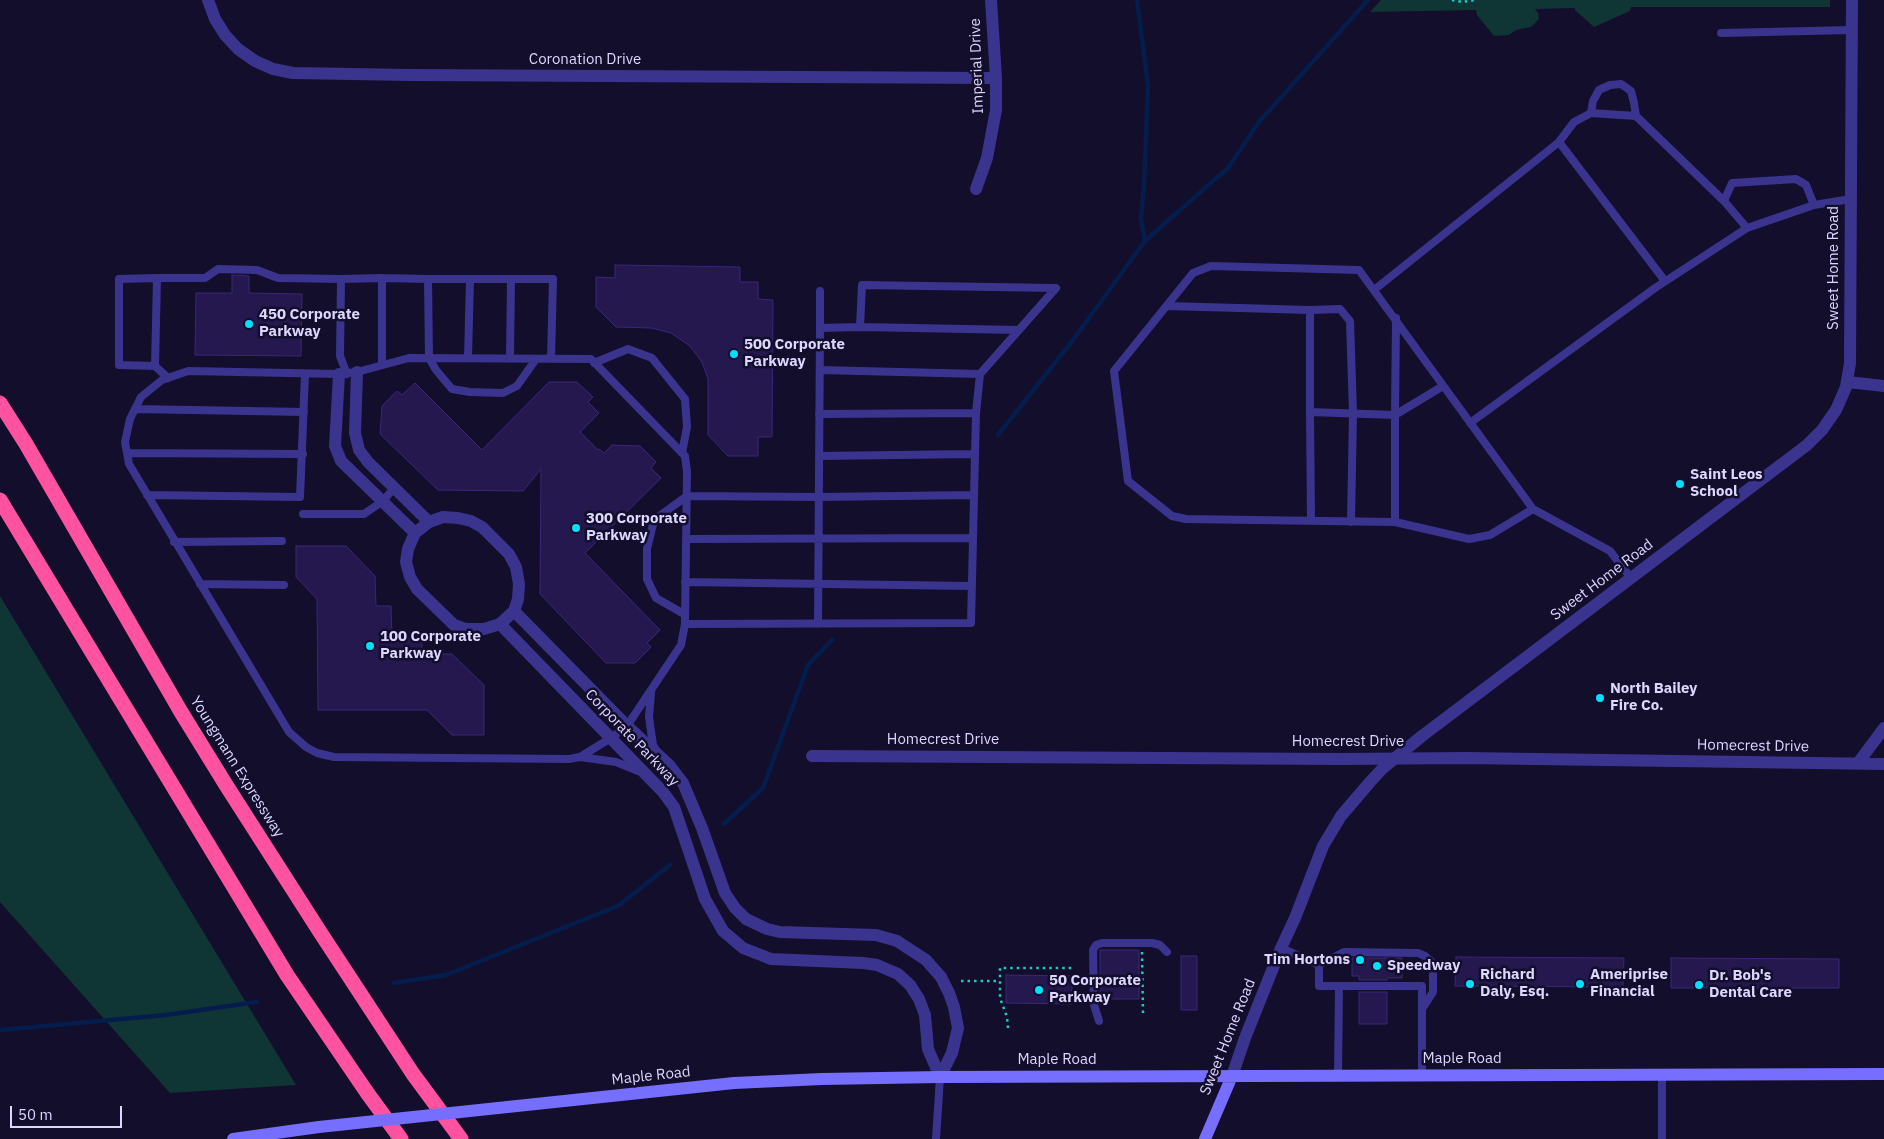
<!DOCTYPE html>
<html>
<head>
<meta charset="utf-8">
<style>
  body { margin:0 }
  #map { position:relative; width:1884px; height:1139px; overflow:hidden; background:#130e2b; font-family:"IBM Plex Sans",sans-serif }
  canvas { display:block }
  .scale { position:absolute; left:10px; top:1106px; width:112px; height:22px; box-sizing:border-box; border:2px solid #ddd7ff; border-top:0; padding-left:6px; font-size:15px; line-height:18px; white-space:nowrap; color:#ddd7ff; -webkit-text-stroke:4px #130e2b; paint-order:stroke }
</style>
</head>
<body>
<div id="map">
<canvas width="1884" height="1139"></canvas>
<div class="scale">50 m</div>
</div>
<script>
const g = document.querySelector('canvas').getContext('2d');
g.lineJoin = 'round';
function paint(path, color) { g.fillStyle = color; g.fill(path, 'evenodd'); }
const toPath = rows => new Path2D(rows.map(r => 'M' + r).join(''));
function strokePath(path, color, width, dash) { g.strokeStyle = color; g.lineWidth = width; g.lineCap = dash ? 'butt' : 'round'; g.setLineDash(dash || []); g.stroke(path); }
function label(font, color, halo, rows, align = 'center') {
  g.font = font + ' "IBM Plex Sans",sans-serif'; g.lineWidth = 5; g.setLineDash([]); g.textBaseline = 'middle'; g.strokeStyle = halo; g.fillStyle = color; for (const [text, x, y, turn = 0] of rows) {
    g.save(); g.translate(x, y); g.rotate((+turn || 0) * Math.PI / 180); g.textAlign = isNaN(turn) ? turn : align; if (halo) g.strokeText(text, 0, 0); g.fillText(text, 0, 0); g.restore();
  }
}
const green = toPath([
  [1381,0,1830,0,1830,7,1631,7,1630,11,1594,27,1575,10,1575,8,1535,9,1538,13,1539,19,1531,27,1516,30,1509,35,1494,36,1477,15,1476,10,1370,12],
  [0,596,296,1085,170,1093,0,902]
]);
const stream = toPath([
  [1137,0,1148,86,1144,186,1141,219,1145,241],
  [998,435,1073,340,1145,241,1228,168,1259,122,1368,0],
  [724,824,763,788,808,665,832,640],
  [394,983,446,975,618,906,670,865],
  [0,1030,166,1015,257,1002]
]);
const building = toPath([
  [615,265,740,267,740,282,758,282,758,299,773,300,772,437,758,437,758,456,728,456,708,435,708,379,702,362,690,346,671,333,651,328,616,327,596,307,596,277,615,278,615,265],
  [232,275,249,276,249,293,302,294,301,356,195,355,196,293,232,293,232,275],
  [549,382,577,382,593,397,588,402,599,413,580,432,598,450,599,449,604,453,612,445,640,446,656,462,651,468,661,478,585,553,660,630,647,643,651,647,635,663,606,663,540,594,541,469,523,491,438,490,380,434,382,406,397,391,402,395,415,383,482,450,549,382],
  [296,546,346,546,375,576,376,606,391,606,392,637,422,637,422,654,452,654,484,685,484,735,452,735,427,710,318,710,317,599,296,577,296,546],
  [1100,950,1139,950,1139,999,1100,999,1100,950],
  [1181,956,1197,956,1197,1010,1181,1010,1181,956],
  [1456,957,1624,958,1623,987,1455,986,1456,957],
  [1352,958,1402,958,1402,978,1387,978,1387,980,1359,980,1359,976,1352,976,1352,958],
  [1671,958,1839,959,1839,988,1671,988,1671,958],
  [1006,975,1072,976,1072,1004,1006,1003,1006,975],
  [1359,992,1387,992,1387,1024,1359,1024,1359,992]
]);
const path = toPath([
  [1452,0,1462,2,1476,0],
  [1142,952,1143,1013],
  [961,981,1000,981],
  [1008,1028,1007,1017,1000,998,1000,968,1072,968]
]);
const service = toPath([
  [1721,33,1852,30],
  [1591,113,1593,101,1599,90,1610,85,1621,84,1631,91,1634,103,1636,116],
  [1559,142,1574,122,1591,113,1636,116,1724,201],
  [1747,228,1724,201,1732,183,1796,179,1806,185,1814,205],
  [1374,290,1559,142,1665,281],
  [1167,306,1310,310,1310,412],
  [1310,310,1340,309,1350,321,1353,413,1351,522],
  [860,327,1019,330],
  [409,358,591,359,685,456,687,472,685,624,681,645,627,726,611,738,580,757,569,759,334,757,317,753,306,747,289,732,129,464,125,442,130,419,141,397,162,380,188,371,339,374,357,372,409,358],
  [468,358,470,279],
  [510,358,511,279],
  [536,359,517,386,503,393,470,392,452,389,436,370,429,358,428,279,553,279,551,359],
  [594,363,628,349,652,358,685,399,687,427,682,453],
  [382,365,382,278,428,279],
  [155,366,119,365,119,279,157,278],
  [820,370,980,374],
  [347,374,340,356,341,279,382,278],
  [168,378,155,366,157,278,205,278,218,269,257,270,278,278,341,279],
  [135,409,304,412],
  [819,414,976,413],
  [1470,423,1655,288,1747,228,1814,205,1851,199],
  [127,453,303,454],
  [819,456,975,454],
  [147,495,300,497,305,374],
  [1533,509,1490,535,1469,539,1395,522,1186,519,1172,516,1128,481,1114,371,1193,273,1211,266,1359,270,1533,509,1610,551,1631,578],
  [303,514,364,514,383,501,394,488],
  [1311,521,1310,412,1395,415,1396,318],
  [1395,522,1395,415,1443,386],
  [686,539,973,538],
  [174,542,282,541],
  [685,582,972,586],
  [200,584,284,585],
  [684,614,656,598,647,579,647,549,654,520,687,496,819,497,974,495],
  [685,624,971,623,976,413,980,374,1056,288,862,285,860,327,820,328,820,291],
  [818,624,820,328],
  [651,693,649,717,653,745,656,750],
  [580,757,616,762,638,771],
  [1281,948,1319,965],
  [1319,965,1319,986,1422,986,1422,1076],
  [1319,965,1344,952,1418,953,1425,956,1431,961,1433,969,1433,992,1422,1009],
  [1099,1021,1094,1005,1093,950,1096,945,1102,943,1152,943,1160,945,1167,952],
  [1662,1075,1662,1139],
  [1338,1076,1339,986],
  [936,1139,940,1077]
]);
const minor = toPath([
  [208,0,215,19,225,35,238,49,255,61,273,69,293,73,410,75,996,78],
  [976,189,987,158,996,110,996,78,991,0],
  [357,372,355,433,359,450,368,462,429,522],
  [339,374,335,446,341,461,415,533],
  [1848,382,1884,386],
  [443,517,458,518,471,521,482,527,509,554,516,567,519,584,518,599,514,611,500,624,484,629,466,629,454,625,417,589,410,577,406,562,408,549,415,533,429,522,443,517],
  [514,611,627,726,669,765,683,783,702,828,725,893,735,908,746,919,767,929,780,932,876,935,897,941,926,960,941,977,949,993,954,1007,958,1028,952,1053,940,1077],
  [500,624,663,792,674,807,705,899,723,931,743,948,771,959,863,963,877,965,898,974,910,985,919,999,925,1015,928,1049,940,1077],
  [812,756,1342,759,1466,758,1884,764],
  [1858,763,1884,728]
]);
const tertiary = toPath([
  [1232,1076,1245,1038,1281,948,1295,918,1323,846,1341,816,1370,782,1383,768,1422,736,1807,445,1822,430,1836,410,1846,387,1850,363,1852,0]
]);
const secondary = toPath([
  [498,1108,734,1083,822,1079,940,1077,1884,1074],
  [233,1139,319,1127],
  [1205,1139,1232,1076]
]);
const motorway = toPath([
  [0,403,26,444,181,712,226,785,320,932,413,1074,461,1139],
  [0,500,287,975,368,1094,401,1139]
]);
const secondaryBridge = toPath([
  [319,1127,498,1108]
]);
const markers = [
  [249,324,5,"#03dfff"],
  [734,354,5,"#03dfff"],
  [1680,484,5,"#03dfff"],
  [576,528,5,"#03dfff"],
  [370,646,5,"#03dfff"],
  [1600,698,5,"#03dfff"],
  [1360,960,5,"#03dfff"],
  [1377,966,5,"#03dfff"],
  [1470,984,5,"#03dfff"],
  [1580,984,5,"#03dfff"],
  [1699,985,5,"#03dfff"],
  [1039,990,5,"#03dfff"]
];
const streetNames = [
  ["Coronation Drive",585,60],
  ["Imperial Drive",977,66,-92],
  ["Sweet Home Road",1834,268,-90],
  ["Sweet Home Road",1602,580,-37],
  ["Corporate Parkway",632,738,46],
  ["Homecrest Drive",943,740],
  ["Homecrest Drive",1348,742],
  ["Homecrest Drive",1753,746,1],
  ["Youngmann Expressway",237,767,58],
  ["Sweet Home Road",1228,1037,-68],
  ["Maple Road",1462,1059],
  ["Maple Road",1057,1060],
  ["Maple Road",651,1076,-6]
];
const poiNames = [
  ["450 Corporate",259,315],
  ["Parkway",259,332],
  ["500 Corporate",744,345],
  ["Parkway",744,362],
  ["Saint Leos",1690,475],
  ["School",1690,492],
  ["300 Corporate",586,519],
  ["Parkway",586,536],
  ["100 Corporate",380,637],
  ["Parkway",380,654],
  ["North Bailey",1610,689],
  ["Fire Co.",1610,706],
  ["Tim Hortons",1350,960,"right"],
  ["Speedway",1387,966],
  ["Richard",1480,975],
  ["Daly, Esq.",1480,992],
  ["Ameriprise",1590,975],
  ["Financial",1590,992],
  ["Dr. Bob's",1709,976],
  ["Dental Care",1709,993],
  ["50 Corporate",1049,981],
  ["Parkway",1049,998]
];
paint(green, '#103535');
strokePath(stream, '#051d4d', 4.5);
paint(building, '#24184e');
strokePath(building, '#3a277c', 1);
strokePath(path, '#23c8c2', 2.5, [2.5, 4]);
strokePath(service, '#3a348e', 8);
strokePath(minor, '#3a348e', 12);
strokePath(tertiary, '#3a348e', 12);
strokePath(secondary, '#766eff', 12);
strokePath(motorway, '#ff52a1', 15);
strokePath(secondaryBridge, '#766eff', 12);
for (const [x, y, r, color] of markers) { const dot = new Path2D(); dot.arc(x, y, r, 0, 2 * Math.PI); g.fillStyle = color; g.fill(dot); strokePath(dot, '#130e2b', 2); }
label('15px', '#ddd7ff', '#130e2b', streetNames);
label('bold 15px', '#ddd7ff', '#130e2b', poiNames, 'left');
</script>
</body>
</html>
